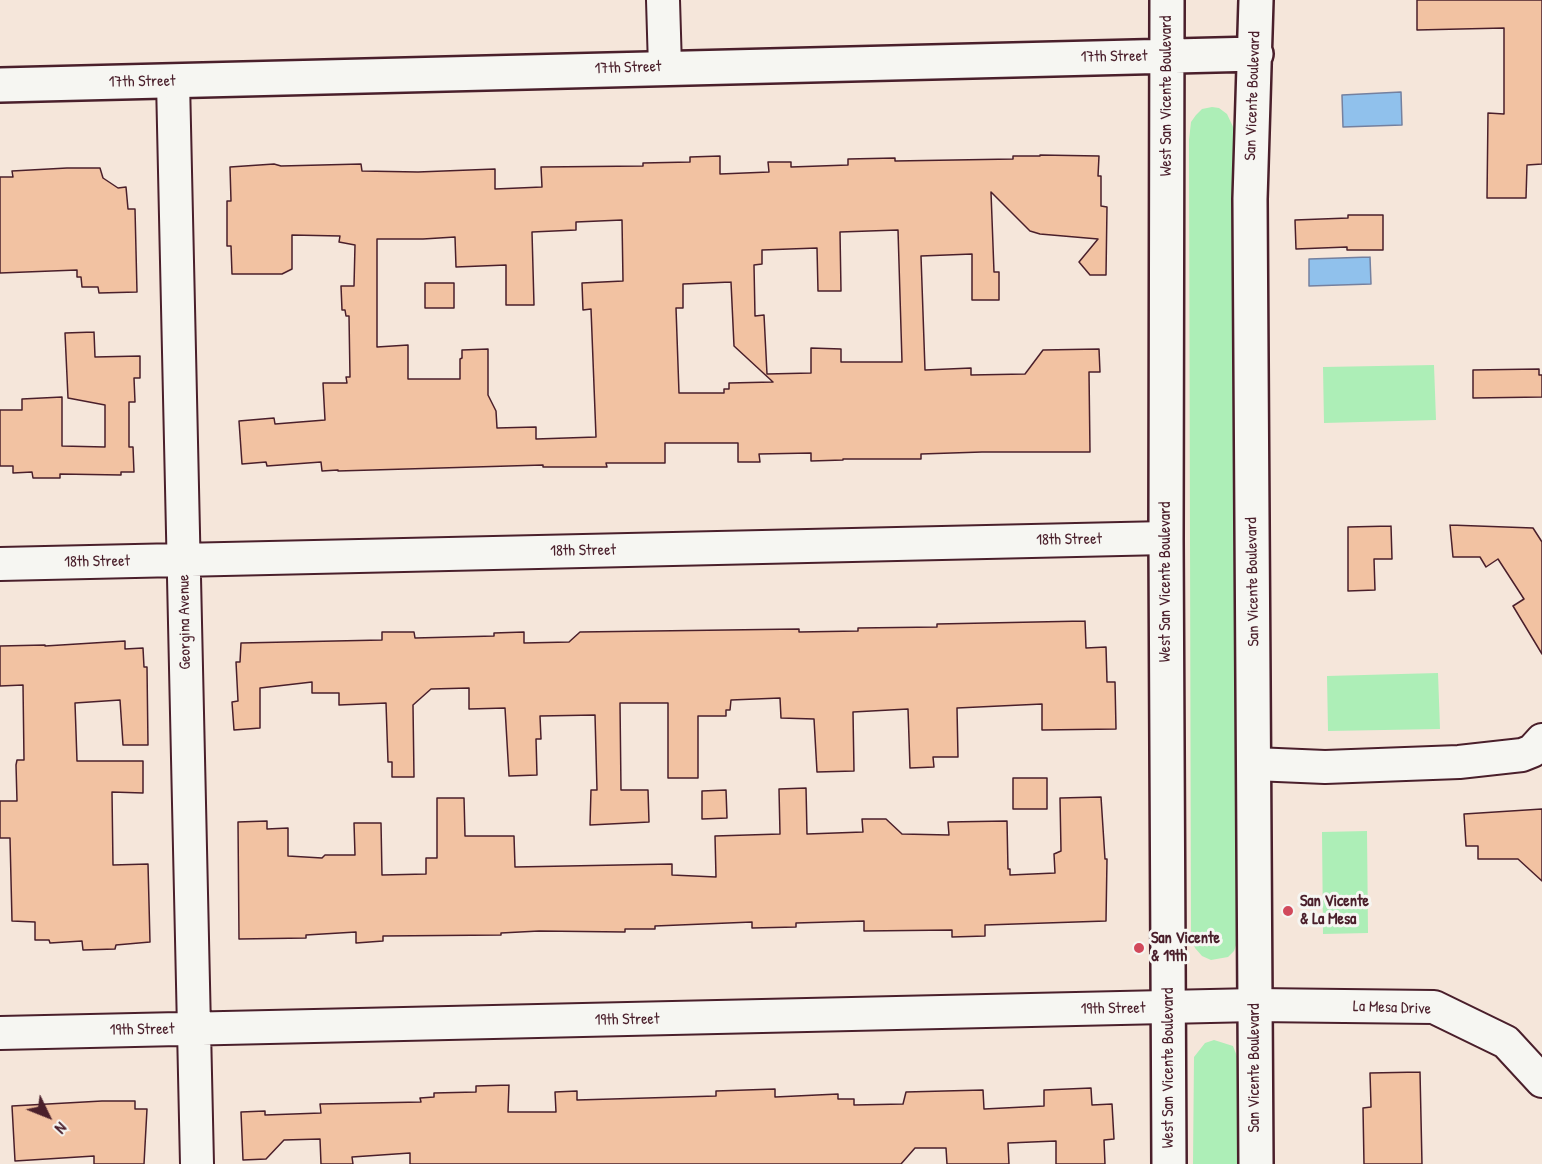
<!DOCTYPE html>
<html>
<head>
<meta charset="utf-8">
<style>
  body { margin:0 }
  #map { position:relative; width:1542px; height:1164px; overflow:hidden; background:#f5e6da; font-family:"Patrick Hand",sans-serif }
  canvas { display:block }
  .north { position:absolute; left:18px; top:1086px; width:60px; height:60px; -webkit-text-stroke:4px #f6f6f2; paint-order:stroke; rotate:133deg; font-size:16px; font-weight:700; line-height:24px; text-align:center; color:#4a1f2b }
  .north::after { content:''; display:block; margin:auto; width:21px; height:27px; background:#4a1f2b; clip-path:polygon(50% 0,100% 100%,50% 72%,0 100%) }
</style>
</head>
<body>
<div id="map">
<canvas width="1542" height="1164"></canvas>
<div class="north">N</div>
</div>
<script>
const g = document.querySelector('canvas').getContext('2d');
g.lineJoin = 'round';
function paint(path, color) { g.fillStyle = color; g.fill(path, 'evenodd'); }
const toPath = rows => new Path2D(rows.map(r => 'M' + r).join(''));
function strokePath(path, color, width, dash) { g.strokeStyle = color; g.lineWidth = width; g.lineCap = dash ? 'butt' : 'round'; g.setLineDash(dash || []); g.stroke(path); }
function label(font, color, halo, rows, align = 'center') {
  g.font = font + ' "Patrick Hand",sans-serif'; g.lineWidth = 6; g.setLineDash([]); g.textBaseline = 'middle'; g.strokeStyle = halo; g.fillStyle = color; for (const [text, x, y, turn = 0] of rows) {
    g.save(); g.translate(x, y); g.rotate((+turn || 0) * Math.PI / 180); g.textAlign = isNaN(turn) ? turn : align; if (halo) g.strokeText(text, 0, 0); g.fillText(text, 0, 0); g.restore();
  }
}
const green = toPath([
  [1212,107,1219,108,1227,114,1235,131,1240,934,1234,951,1228,957,1211,960,1202,956,1195,948,1191,936,1189,140,1191,122,1196,115,1202,109],
  [1434,365,1436,420,1324,423,1323,367],
  [1438,673,1440,729,1328,731,1327,676],
  [1367,831,1368,933,1323,934,1322,832],
  [1214,1040,1233,1046,1240,1064,1241,1164,1193,1164,1194,1057,1205,1043]
]);
const water = toPath([
  [1401,92,1402,125,1343,127,1342,95,1401,92],
  [1370,257,1371,284,1309,286,1309,259,1370,257]
]);
const building = toPath([
  [1417,0,1542,0,1542,164,1527,165,1526,198,1487,198,1488,113,1504,114,1504,28,1417,30,1417,0],
  [1040,155,1099,156,1098,176,1101,176,1101,206,1107,207,1106,275,1090,275,1079,262,1098,239,1040,234,1030,231,991,192,994,272,999,272,999,300,972,300,972,254,921,256,925,370,971,368,971,375,1025,374,1043,350,1099,349,1100,372,1089,372,1090,452,982,452,921,454,921,459,843,459,843,460,811,461,811,453,759,454,760,462,738,462,738,443,665,443,665,463,606,463,607,467,543,467,543,465,338,471,338,470,322,471,321,462,267,466,266,462,242,464,239,421,274,418,275,424,325,420,323,383,347,383,346,377,350,377,349,316,346,316,345,310,342,310,341,286,354,286,355,245,339,242,340,236,292,235,292,269,282,274,232,274,231,246,227,246,227,201,231,201,230,167,274,164,281,166,361,164,362,171,418,172,495,169,495,189,542,187,541,167,643,166,643,163,690,162,690,157,720,156,720,174,769,172,768,162,791,162,791,167,848,165,848,159,895,158,895,161,1013,159,1013,156,1040,156,1040,155],
  [622,220,623,281,582,283,583,310,591,309,596,437,536,439,536,427,497,428,496,411,488,395,488,349,462,350,462,358,460,359,460,379,408,379,408,345,377,347,377,239,423,239,455,237,456,267,506,265,506,305,534,305,532,232,576,230,576,222,622,220],
  [898,230,902,362,841,362,841,349,811,348,811,373,767,374,764,315,755,316,754,265,762,264,762,250,817,248,818,291,841,291,840,232,898,230],
  [731,282,734,346,773,382,729,383,729,389,724,389,724,393,679,393,676,308,683,308,683,284,731,282],
  [67,168,100,168,103,178,118,188,126,187,128,209,135,209,137,292,99,293,98,287,82,287,81,277,77,277,77,270,0,273,0,177,13,177,12,171,67,168],
  [1348,215,1383,215,1383,250,1347,250,1347,247,1296,249,1295,220,1348,218,1348,215],
  [425,283,454,283,454,308,425,308,425,283],
  [94,332,95,357,140,356,140,378,134,378,135,402,129,402,129,447,133,447,134,472,121,472,121,475,60,474,60,478,33,478,32,472,13,473,13,466,0,466,0,410,22,410,22,399,62,397,62,446,105,447,105,405,68,398,65,333,94,332],
  [1539,369,1539,375,1542,375,1542,397,1473,398,1473,370,1539,369],
  [1450,525,1533,528,1542,542,1542,654,1513,606,1524,599,1498,559,1486,567,1480,557,1453,557,1450,525],
  [1391,526,1392,559,1374,559,1375,590,1348,591,1348,527,1391,526],
  [1085,621,1086,648,1106,647,1107,682,1115,682,1116,729,1042,730,1042,704,957,708,958,757,933,757,934,767,910,768,908,709,853,712,854,771,817,772,814,719,781,718,780,698,731,700,730,710,726,710,726,716,698,716,698,778,668,778,668,703,620,703,621,790,648,790,649,822,590,825,591,790,597,790,595,715,540,716,541,739,536,739,537,775,509,776,505,708,469,709,469,688,431,689,413,705,414,777,392,777,392,762,388,762,386,703,339,705,339,693,312,693,312,682,260,688,260,728,234,730,232,702,238,701,236,662,240,662,241,643,382,640,382,632,414,632,415,638,494,636,494,633,524,632,524,643,569,642,580,632,799,629,799,632,858,631,858,628,937,627,937,624,1085,621],
  [125,641,125,649,143,648,144,667,147,667,148,745,123,745,120,700,75,703,77,761,143,761,143,793,112,792,113,865,148,864,150,942,116,945,115,949,83,950,82,941,50,943,49,940,35,940,35,922,12,921,10,838,0,838,0,801,17,801,16,765,17,760,24,760,23,685,0,686,0,646,45,645,45,646,125,641],
  [1013,778,1047,778,1047,809,1013,809,1013,778],
  [806,788,807,834,863,832,862,819,886,819,902,834,949,835,948,822,1007,821,1008,869,1010,869,1010,875,1055,873,1054,854,1061,851,1060,798,1101,797,1105,859,1107,859,1106,921,985,925,985,936,952,937,952,930,864,931,864,921,796,923,796,927,752,928,752,922,655,926,655,929,625,929,625,932,539,931,501,933,501,935,383,936,383,941,356,943,356,932,306,935,306,938,239,939,238,822,267,821,267,829,288,828,288,856,322,858,325,855,355,855,354,823,381,823,382,875,426,874,426,858,437,858,437,798,464,798,465,836,514,836,515,867,672,864,672,875,716,877,715,836,780,834,779,789,806,788],
  [726,790,727,818,702,819,702,791,726,790],
  [1542,809,1542,881,1518,859,1478,859,1478,846,1466,846,1464,814,1542,809],
  [1420,1072,1422,1164,1364,1164,1363,1108,1371,1107,1370,1073,1420,1072],
  [509,1085,508,1112,556,1112,555,1092,577,1091,577,1100,716,1096,716,1091,775,1089,775,1097,838,1094,838,1099,854,1099,854,1105,903,1104,906,1092,983,1090,984,1109,1044,1106,1044,1090,1091,1088,1092,1105,1112,1104,1114,1139,1104,1140,1105,1164,1056,1164,1056,1141,1008,1143,1009,1164,947,1164,946,1148,915,1148,901,1164,410,1164,410,1153,352,1157,353,1164,321,1164,320,1139,284,1140,266,1159,243,1160,241,1112,265,1111,265,1115,321,1113,320,1104,421,1102,420,1098,434,1097,434,1093,476,1092,476,1086,509,1085],
  [102,1101,135,1101,135,1109,147,1109,144,1164,94,1164,94,1156,15,1161,12,1106,102,1101]
]);
const street = toPath([
  [663,0,665,67],
  [173,81,197,1164],
  [0,564,1166,538],
  [1254,764,1325,767,1459,762,1522,755,1532,751,1542,740],
  [0,1033,1255,1005,1434,1007,1506,1042,1542,1081]
]);
const secondary = toPath([
  [1167,0,1166,538,1169,1164],
  [1256,0,1250,199,1256,1164],
  [0,85,1256,54]
]);
const markers = [
  [1288,911,6,"#d1495b"],
  [1139,948,6,"#d1495b"]
];
const streetNames = [
  ["17th Street",1114,57,-1],
  ["17th Street",628,68,-2],
  ["17th Street",142,82,-1],
  ["West San Vicente Boulevard",1167,96,-90],
  ["San Vicente Boulevard",1253,96,-88],
  ["18th Street",1069,540,-1],
  ["18th Street",583,551,-1],
  ["18th Street",97,562,-1],
  ["West San Vicente Boulevard",1166,582,-90],
  ["San Vicente Boulevard",1253,582,-91],
  ["Georgina Avenue",185,622,-91],
  ["La Mesa Drive",1392,1008,2],
  ["19th Street",1113,1009,-1],
  ["19th Street",627,1020,-1],
  ["19th Street",142,1030,-1],
  ["West San Vicente Boulevard",1169,1068,-90],
  ["San Vicente Boulevard",1255,1068,-90]
];
const poiNames = [
  ["San Vicente",1300,902],
  ["& La Mesa",1300,920],
  ["San Vicente",1151,939],
  ["& 19th",1151,957]
];
paint(green, '#adeeb7');
paint(water, '#90c1ec');
strokePath(water, '#74809f', 1.5);
paint(building, '#f2c2a2');
strokePath(building, '#4a1f2b', 1.5);
strokePath(street, '#4a1f2b', 36);
strokePath(secondary, '#4a1f2b', 38);
strokePath(street, '#f6f6f2', 32);
strokePath(secondary, '#f6f6f2', 33);
for (const [x, y, r, color] of markers) { const dot = new Path2D(); dot.arc(x, y, r, 0, 2 * Math.PI); g.fillStyle = color; g.fill(dot); strokePath(dot, '#f6f6f2', 2); }
label('16px', '#4a1f2b', '#f6f6f2', streetNames);
label('bold 16px', '#4a1f2b', '#f6f6f2', poiNames, 'left');
</script>
</body>
</html>
